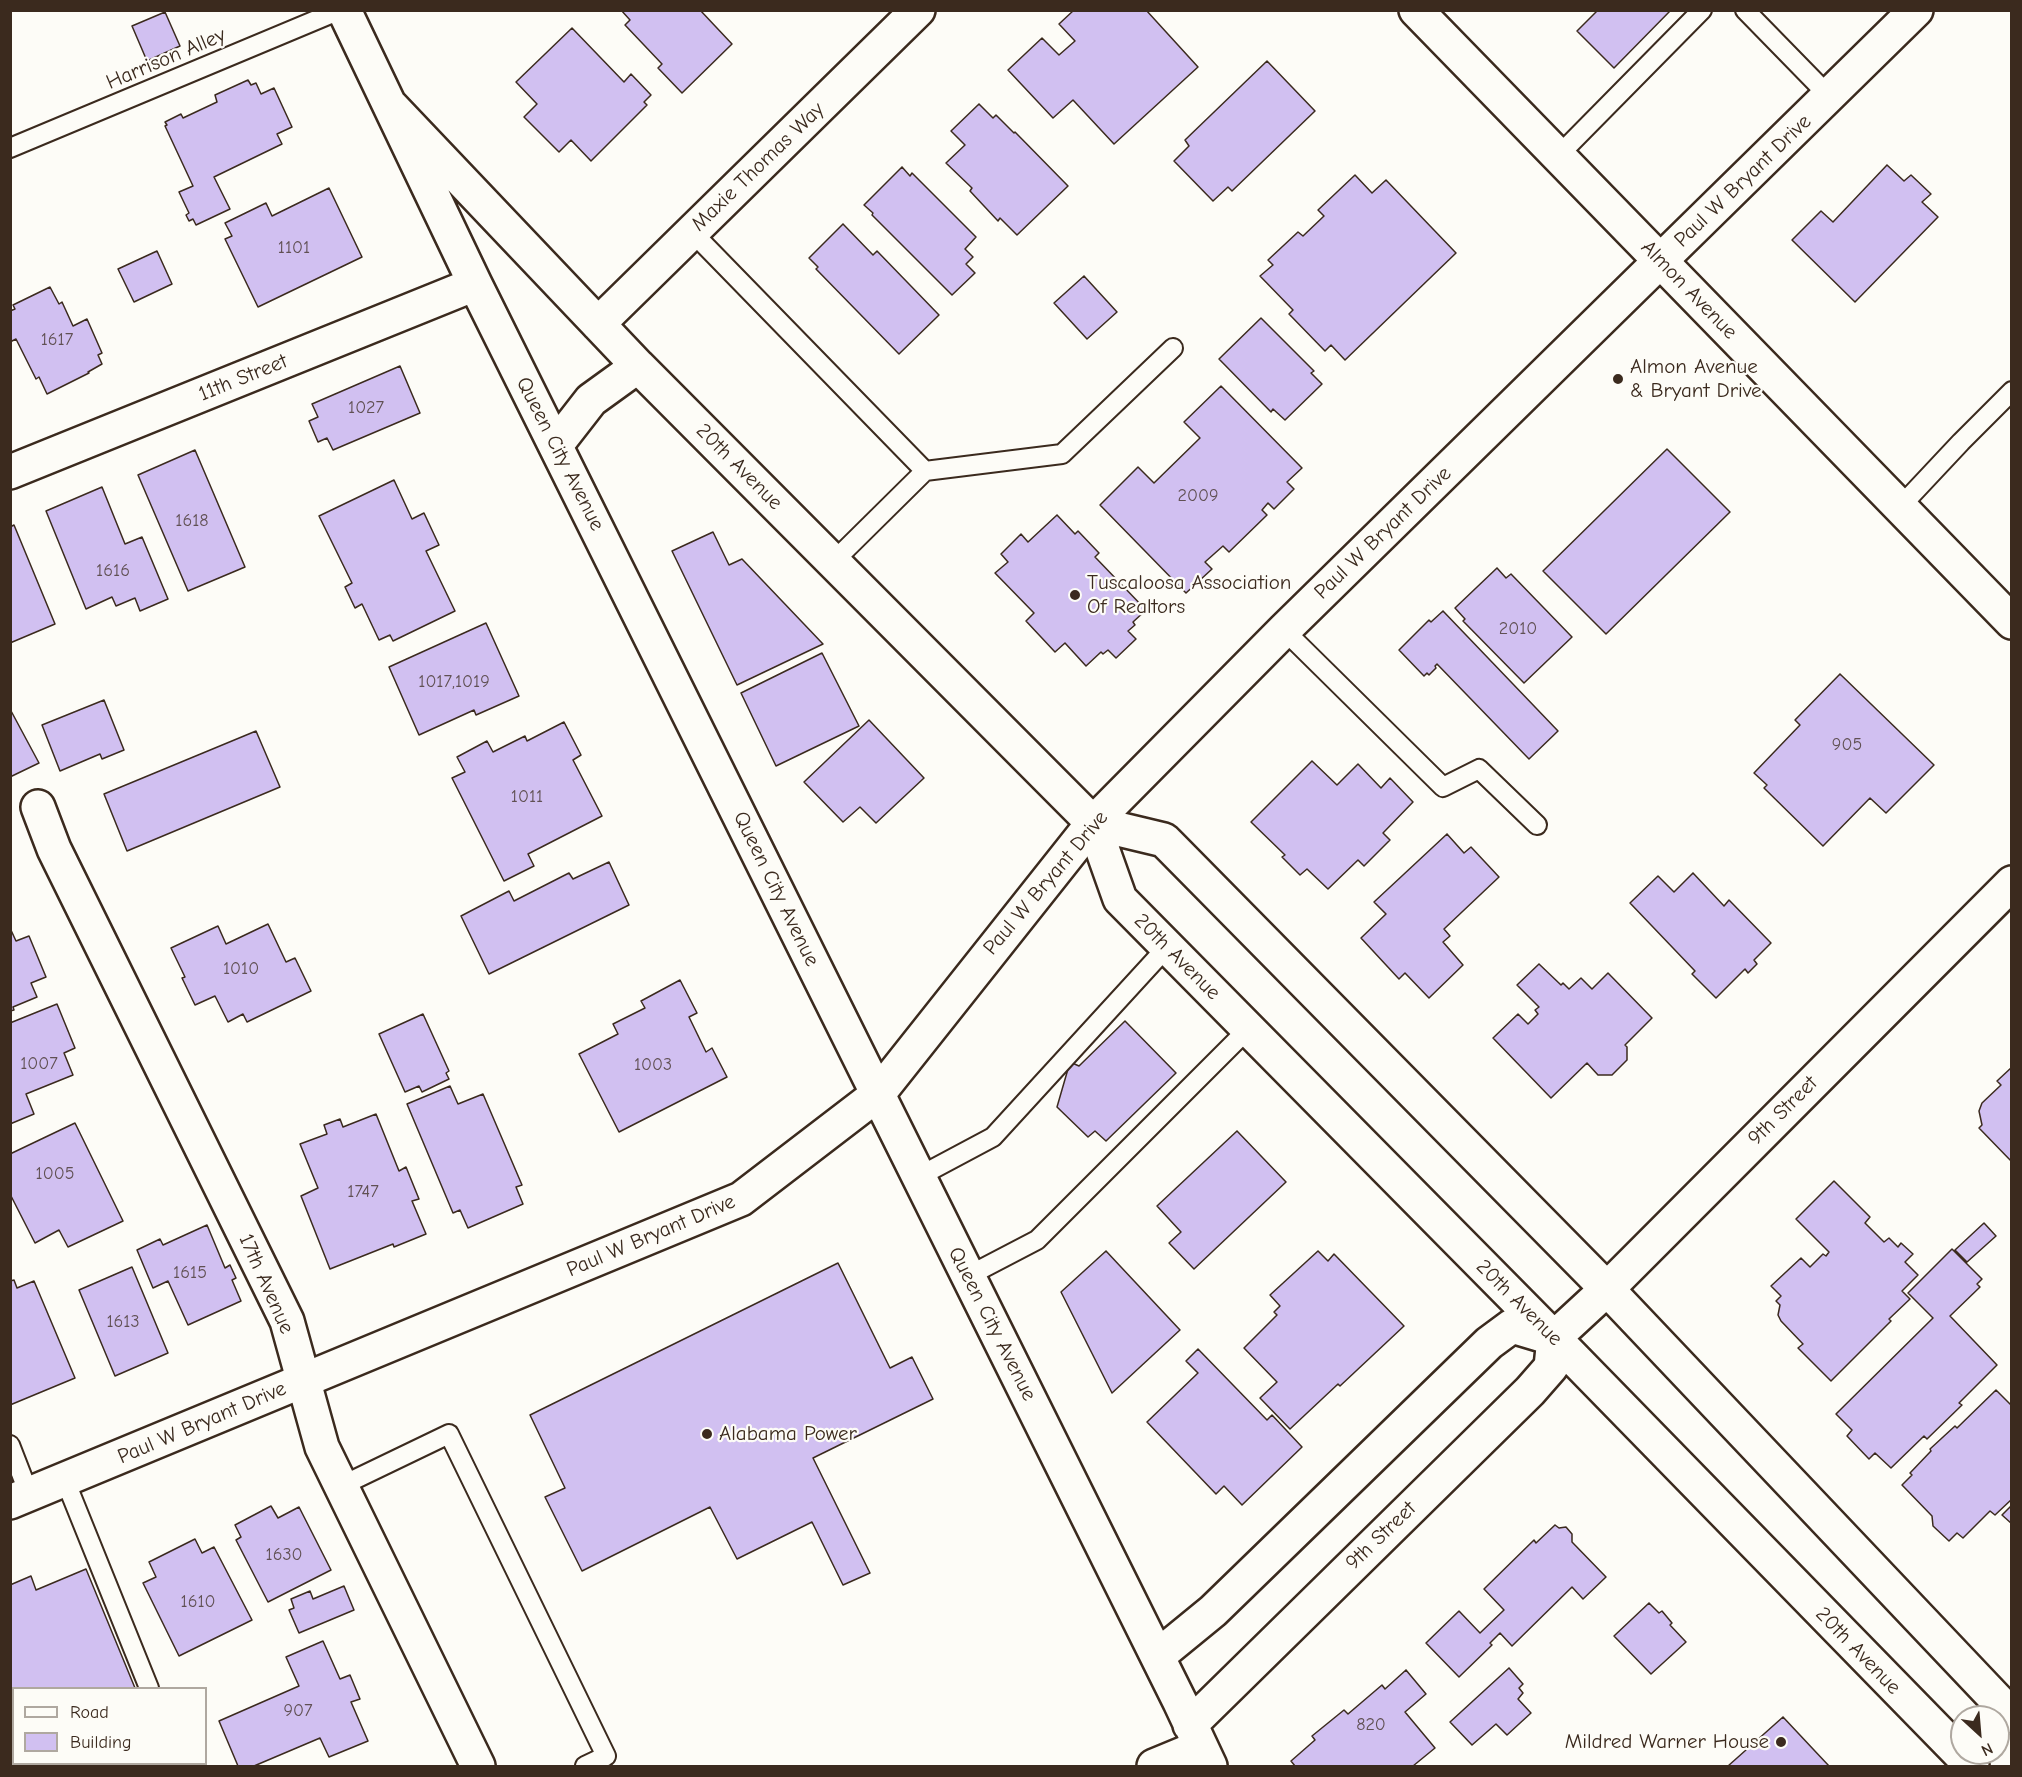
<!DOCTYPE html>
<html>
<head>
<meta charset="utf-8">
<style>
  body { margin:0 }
  #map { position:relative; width:2022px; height:1777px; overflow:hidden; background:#fdfcf7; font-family:"Comic Neue",sans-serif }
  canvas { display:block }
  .frame { position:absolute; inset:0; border:12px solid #3b2a1e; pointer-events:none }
  .legend { position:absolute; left:12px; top:1687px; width:195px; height:78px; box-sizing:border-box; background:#fdfcf7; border:2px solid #afa8a0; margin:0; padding:8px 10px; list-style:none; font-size:18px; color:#3b2a1e }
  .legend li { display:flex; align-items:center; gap:12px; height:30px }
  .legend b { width:30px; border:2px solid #afa8a0 }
  .north { position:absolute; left:1950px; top:1705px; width:60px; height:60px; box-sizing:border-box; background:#fdfcf7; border:2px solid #afa8a0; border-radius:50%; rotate:154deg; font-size:16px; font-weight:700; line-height:24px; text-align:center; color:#3b2a1e }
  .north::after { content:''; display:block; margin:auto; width:21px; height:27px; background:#3b2a1e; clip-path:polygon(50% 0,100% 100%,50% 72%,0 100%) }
</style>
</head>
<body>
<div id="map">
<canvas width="2022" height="1777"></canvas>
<div class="frame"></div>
<ul class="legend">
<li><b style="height:8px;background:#fdfcf7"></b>Road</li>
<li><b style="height:16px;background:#d1c0f1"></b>Building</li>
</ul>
<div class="north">N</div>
</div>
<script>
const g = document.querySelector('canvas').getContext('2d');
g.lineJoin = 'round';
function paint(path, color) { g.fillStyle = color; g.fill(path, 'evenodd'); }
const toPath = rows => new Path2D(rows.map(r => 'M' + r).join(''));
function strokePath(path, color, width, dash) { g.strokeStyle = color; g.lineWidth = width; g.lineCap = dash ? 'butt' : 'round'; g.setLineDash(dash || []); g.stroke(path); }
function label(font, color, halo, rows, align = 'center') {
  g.font = font + ' "Comic Neue",sans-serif'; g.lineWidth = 4.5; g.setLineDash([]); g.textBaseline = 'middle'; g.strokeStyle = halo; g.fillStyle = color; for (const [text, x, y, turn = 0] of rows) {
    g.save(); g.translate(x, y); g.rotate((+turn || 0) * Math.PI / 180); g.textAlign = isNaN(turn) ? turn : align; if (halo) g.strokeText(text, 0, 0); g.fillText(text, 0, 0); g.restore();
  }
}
const building = toPath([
  [621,10,700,10,732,44,682,93,658,68,662,64,625,25,630,20,621,10],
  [1074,10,1146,10,1198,67,1114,144,1073,100,1053,118,1008,70,1042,38,1059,55,1075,41,1059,24,1074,10],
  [1598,10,1671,10,1614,68,1577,31,1598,10],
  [165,12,180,46,147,61,132,26,165,12],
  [572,28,624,82,631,74,651,95,644,102,647,105,591,161,571,140,559,152,524,117,537,104,516,82,572,28],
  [1267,61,1315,111,1232,191,1228,187,1213,201,1174,161,1189,146,1185,140,1267,61],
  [248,80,251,85,256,83,261,94,274,88,292,127,277,134,282,144,214,177,230,209,196,225,193,219,189,221,186,215,189,213,179,192,193,186,165,126,167,125,165,122,181,114,183,118,217,102,215,95,248,80],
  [979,104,993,118,996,115,1014,133,1015,132,1068,186,1017,235,1000,218,998,221,970,191,972,188,946,163,965,145,951,131,979,104],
  [1887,165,1904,181,1911,175,1931,194,1922,202,1938,217,1855,302,1792,240,1821,211,1833,222,1887,165],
  [902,167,910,176,912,173,976,237,965,249,973,257,966,264,975,273,952,295,872,215,873,213,864,205,902,167],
  [1355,175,1372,193,1386,180,1456,253,1345,360,1331,345,1325,351,1289,314,1293,310,1260,276,1273,265,1268,260,1298,232,1303,236,1324,216,1318,210,1355,175],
  [329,188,362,257,258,307,225,239,232,236,225,223,266,203,272,216,329,188],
  [843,224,873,255,877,251,939,315,899,354,816,269,818,267,809,258,843,224],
  [157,251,172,284,134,302,118,269,157,251],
  [1084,276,1117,312,1087,339,1054,303,1084,276],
  [50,287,59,304,62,302,73,326,87,319,102,353,98,355,102,364,88,372,89,373,47,394,39,377,36,379,16,339,10,342,10,311,15,309,13,305,50,287],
  [1261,318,1314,371,1311,373,1322,384,1285,420,1273,409,1271,412,1219,359,1261,318],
  [400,366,420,413,333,450,327,438,318,442,309,421,318,417,312,404,400,366],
  [1221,386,1302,468,1287,482,1294,489,1274,509,1268,503,1262,510,1267,515,1229,552,1223,546,1205,562,1212,569,1186,593,1100,505,1138,467,1154,483,1200,438,1184,422,1221,386],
  [1667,449,1730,512,1606,634,1543,571,1667,449],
  [195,450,245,567,188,591,138,475,195,450],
  [394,480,412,519,424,513,439,545,426,551,455,611,393,641,390,635,379,640,362,604,355,608,345,587,352,583,319,516,394,480],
  [102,487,125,544,142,537,168,599,140,611,135,598,116,606,112,597,86,609,46,511,102,487],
  [1057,515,1075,534,1078,531,1099,553,1095,557,1146,610,1133,622,1135,625,1128,631,1136,639,1116,658,1108,650,1103,654,1101,652,1086,666,1065,643,1055,652,1026,621,1034,613,995,573,1008,562,1001,554,1021,534,1028,542,1057,515],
  [14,525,55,624,10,643,10,527,14,525],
  [713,532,729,565,742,559,823,644,737,685,672,551,713,532],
  [1497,568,1506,578,1511,574,1572,637,1524,683,1463,621,1465,619,1455,608,1497,568],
  [1443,611,1558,731,1529,759,1437,664,1435,666,1436,668,1429,675,1427,673,1424,676,1399,650,1429,620,1431,622,1443,611],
  [486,623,519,696,476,715,474,710,419,735,389,667,486,623],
  [822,653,859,726,776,766,741,693,822,653],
  [1840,674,1934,765,1886,813,1870,798,1823,846,1764,788,1767,785,1754,773,1800,725,1795,720,1840,674],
  [104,700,124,750,102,759,100,754,60,771,42,725,104,700],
  [10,709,39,763,10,777,10,709],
  [869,720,924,778,876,823,860,807,843,822,804,782,869,720],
  [564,722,581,755,573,760,602,816,528,854,534,866,504,881,452,778,465,772,457,757,487,741,493,752,525,736,527,741,564,722],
  [256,731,280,787,127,851,104,794,256,731],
  [1312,761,1337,785,1358,764,1381,788,1390,778,1413,802,1383,833,1390,840,1364,866,1358,860,1328,889,1307,869,1300,875,1282,857,1285,855,1251,822,1312,761],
  [1447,834,1464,853,1471,847,1499,877,1444,929,1450,936,1443,942,1463,965,1429,998,1405,973,1399,979,1361,938,1386,914,1374,902,1447,834],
  [609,862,629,905,489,974,461,916,509,891,514,901,569,873,573,879,609,862],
  [1693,873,1724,906,1729,900,1771,943,1754,960,1757,964,1748,973,1745,969,1716,998,1692,974,1695,971,1630,903,1658,876,1674,892,1693,873],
  [268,924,286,962,295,958,311,991,247,1022,243,1014,228,1022,215,996,195,1005,182,978,185,977,171,948,218,926,226,944,268,924],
  [10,928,16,941,29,936,46,977,31,983,37,997,13,1007,14,1010,10,1011,10,928],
  [1539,964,1561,985,1563,983,1569,989,1581,978,1592,989,1608,973,1652,1018,1625,1045,1627,1047,1627,1060,1612,1075,1598,1075,1587,1063,1551,1098,1493,1038,1518,1014,1528,1024,1538,1014,1535,1010,1539,1007,1517,985,1539,964],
  [680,980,697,1013,689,1017,706,1052,712,1048,727,1077,619,1132,579,1054,618,1034,613,1024,645,1008,641,1001,680,980],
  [57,1004,75,1048,64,1053,73,1075,26,1094,34,1114,10,1124,10,1023,57,1004],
  [423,1014,449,1071,446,1073,449,1079,422,1092,419,1086,405,1092,379,1034,423,1014],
  [1125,1021,1176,1073,1106,1141,1095,1131,1088,1137,1057,1107,1070,1062,1079,1066,1125,1021],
  [2012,1067,2012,1162,1979,1128,1982,1125,1979,1111,1982,1103,2001,1085,1997,1081,2012,1067],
  [450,1086,458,1104,483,1094,522,1185,516,1187,523,1204,468,1228,460,1210,453,1213,407,1104,450,1086],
  [376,1114,399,1171,406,1167,419,1199,412,1201,426,1234,394,1247,393,1244,330,1269,301,1196,318,1188,300,1144,327,1134,324,1125,340,1119,343,1127,376,1114],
  [75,1123,123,1221,68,1247,59,1230,35,1243,10,1194,10,1154,75,1123],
  [1237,1131,1286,1182,1194,1269,1169,1243,1181,1232,1157,1206,1237,1131],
  [1834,1181,1870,1217,1865,1223,1884,1242,1889,1238,1898,1247,1901,1243,1913,1254,1905,1262,1918,1275,1902,1291,1910,1299,1889,1319,1891,1321,1831,1381,1798,1348,1803,1344,1781,1321,1778,1315,1780,1305,1776,1301,1781,1296,1771,1286,1801,1258,1810,1267,1823,1254,1826,1256,1829,1252,1796,1219,1834,1181],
  [1984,1223,1996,1236,1967,1262,1955,1250,1984,1223],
  [207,1225,225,1268,230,1265,236,1278,232,1280,241,1301,188,1325,168,1281,153,1288,137,1250,160,1239,163,1245,207,1225],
  [1952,1249,1982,1279,1977,1284,1980,1287,1950,1316,1997,1365,1959,1403,1962,1405,1927,1439,1924,1436,1891,1468,1875,1453,1869,1459,1847,1436,1852,1430,1836,1414,1933,1318,1908,1293,1952,1249],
  [1106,1251,1180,1330,1112,1393,1061,1292,1106,1251],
  [1318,1251,1328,1261,1334,1254,1404,1326,1340,1386,1338,1384,1290,1429,1260,1398,1277,1382,1244,1348,1277,1315,1274,1312,1280,1306,1270,1295,1318,1251],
  [838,1263,890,1368,912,1357,933,1399,813,1458,870,1573,843,1585,812,1522,737,1559,710,1507,582,1571,545,1497,565,1488,530,1415,838,1263],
  [132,1267,168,1353,115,1376,79,1290,132,1267],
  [14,1280,17,1288,34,1281,75,1378,10,1405,10,1281,14,1280],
  [1198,1349,1267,1420,1272,1415,1302,1447,1242,1505,1224,1486,1216,1494,1147,1422,1198,1373,1186,1361,1198,1349],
  [1996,1390,2012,1406,2012,1499,1995,1515,1990,1511,1963,1538,1957,1533,1949,1541,1933,1526,1932,1516,1902,1485,1912,1475,1910,1473,1931,1451,1930,1449,1955,1426,1957,1428,1996,1390],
  [2012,1505,2012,1524,2002,1515,2012,1505],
  [271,1506,278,1518,299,1507,331,1570,268,1602,236,1540,241,1537,235,1525,271,1506],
  [1555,1525,1559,1528,1566,1527,1572,1534,1572,1542,1606,1577,1583,1599,1572,1587,1512,1646,1500,1633,1490,1643,1492,1645,1459,1677,1426,1643,1459,1611,1480,1633,1504,1610,1484,1589,1534,1540,1536,1543,1555,1525],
  [195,1539,202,1553,214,1547,252,1620,179,1656,143,1583,156,1577,149,1562,195,1539],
  [86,1569,135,1688,14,1688,14,1711,10,1704,10,1585,31,1576,36,1590,86,1569],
  [344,1586,354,1610,299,1633,289,1610,294,1608,291,1599,310,1591,313,1599,344,1586],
  [1649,1603,1659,1613,1662,1611,1672,1623,1670,1625,1686,1642,1651,1674,1614,1636,1649,1603],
  [323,1641,340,1679,350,1675,360,1699,351,1702,368,1741,329,1757,320,1738,254,1766,238,1766,219,1721,299,1686,286,1657,323,1641],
  [1509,1668,1523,1684,1519,1688,1523,1693,1518,1699,1531,1713,1507,1735,1496,1724,1472,1745,1450,1722,1509,1668],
  [1406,1670,1426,1694,1405,1712,1435,1748,1413,1766,1295,1766,1291,1761,1315,1740,1312,1736,1344,1710,1348,1714,1382,1685,1385,1689,1406,1670],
  [1783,1717,1829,1766,1728,1766,1783,1717]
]);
const service = toPath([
  [1745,10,1829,96],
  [10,148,340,10],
  [1558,156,1702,10],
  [692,232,925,471,1062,454,1173,348],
  [1900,507,1961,442,2012,391],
  [834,561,925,471],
  [1284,630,1443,787,1479,769,1537,825],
  [918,1177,993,1137,1167,947],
  [968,1276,1037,1240,1248,1029],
  [10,1445,29,1494],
  [65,1480,149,1688],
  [341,1486,449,1434,606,1756,585,1766],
  [156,1766,161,1764]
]);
const minor = toPath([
  [344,10,475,284,1180,1702,1210,1766],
  [391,106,638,366,1093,823,1120,899,1554,1338,1972,1766],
  [598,324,918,10],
  [556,445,591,400,638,366],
  [10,472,475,284],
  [38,807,54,849,287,1321,322,1447,478,1766],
  [1093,823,1164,840,1170,846,1607,1289,2012,1716],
  [1158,1656,1213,1611,1489,1343,1512,1326,1552,1338],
  [1190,1725,1530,1391,1551,1367,1554,1338,1607,1289,2012,883],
  [1154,1766,1200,1747]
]);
const tertiary = toPath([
  [10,1502,741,1199,878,1094,1093,823,1284,630,1916,10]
]);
const secondary = toPath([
  [1416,10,2012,622]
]);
const markers = [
  [1618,379,6,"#3b2a1e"],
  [1075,595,6,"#3b2a1e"],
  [707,1434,6,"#3b2a1e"],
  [1781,1742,6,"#3b2a1e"]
];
const numberNames = [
  ["1101",294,248],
  ["1617",57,340],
  ["1027",366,408],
  ["2009",1198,496],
  ["1618",192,521],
  ["1616",113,571],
  ["2010",1518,629],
  ["1017,1019",454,682],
  ["905",1847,745],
  ["1011",527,797],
  ["1010",241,969],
  ["1007",39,1064],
  ["1003",653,1065],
  ["1005",55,1174],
  ["1747",363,1192],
  ["1615",190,1273],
  ["1613",123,1322],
  ["1630",284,1555],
  ["1610",198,1602],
  ["907",298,1711],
  ["820",1371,1725]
];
const streetNames = [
  ["Harrison Alley",166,59,-23],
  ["Maxie Thomas Way",758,167,-44],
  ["Paul W Bryant Drive",1743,181,-44],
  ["Almon Avenue",1689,290,46],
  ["11th Street",243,378,-22],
  ["Queen City Avenue",560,454,63],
  ["20th Avenue",739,467,45],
  ["Paul W Bryant Drive",1383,533,-44],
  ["Paul W Bryant Drive",1046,883,-50],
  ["Queen City Avenue",776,889,64],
  ["20th Avenue",1177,957,45],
  ["9th Street",1783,1111,-45],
  ["Paul W Bryant Drive",651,1236,-23],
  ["17th Avenue",266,1284,66],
  ["20th Avenue",1519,1303,45],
  ["Queen City Avenue",992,1324,63],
  ["Paul W Bryant Drive",202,1423,-23],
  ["9th Street",1381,1536,-44],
  ["20th Avenue",1858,1651,46]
];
const poiNames = [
  ["Almon Avenue",1630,367],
  ["& Bryant Drive",1630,391],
  ["Tuscaloosa Association",1087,583],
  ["Of Realtors",1087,607],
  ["Alabama Power",719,1434],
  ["Mildred Warner House",1769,1742,"right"]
];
paint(building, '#d1c0f1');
strokePath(building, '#3b2a1e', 1.5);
strokePath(service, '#3b2a1e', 22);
strokePath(minor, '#3b2a1e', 38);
strokePath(tertiary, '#3b2a1e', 38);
strokePath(secondary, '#3b2a1e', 38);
strokePath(service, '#fdfcf7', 18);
strokePath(minor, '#fdfcf7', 33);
strokePath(tertiary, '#fdfcf7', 33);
strokePath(secondary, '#fdfcf7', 33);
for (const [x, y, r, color] of markers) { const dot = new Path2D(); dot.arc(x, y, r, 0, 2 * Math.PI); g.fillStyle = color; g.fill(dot); strokePath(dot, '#fdfcf7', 2); }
label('18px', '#605053', null, numberNames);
label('21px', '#3b2a1e', '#fdfcf7', streetNames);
label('21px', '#3b2a1e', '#fdfcf7', poiNames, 'left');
</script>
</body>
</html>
